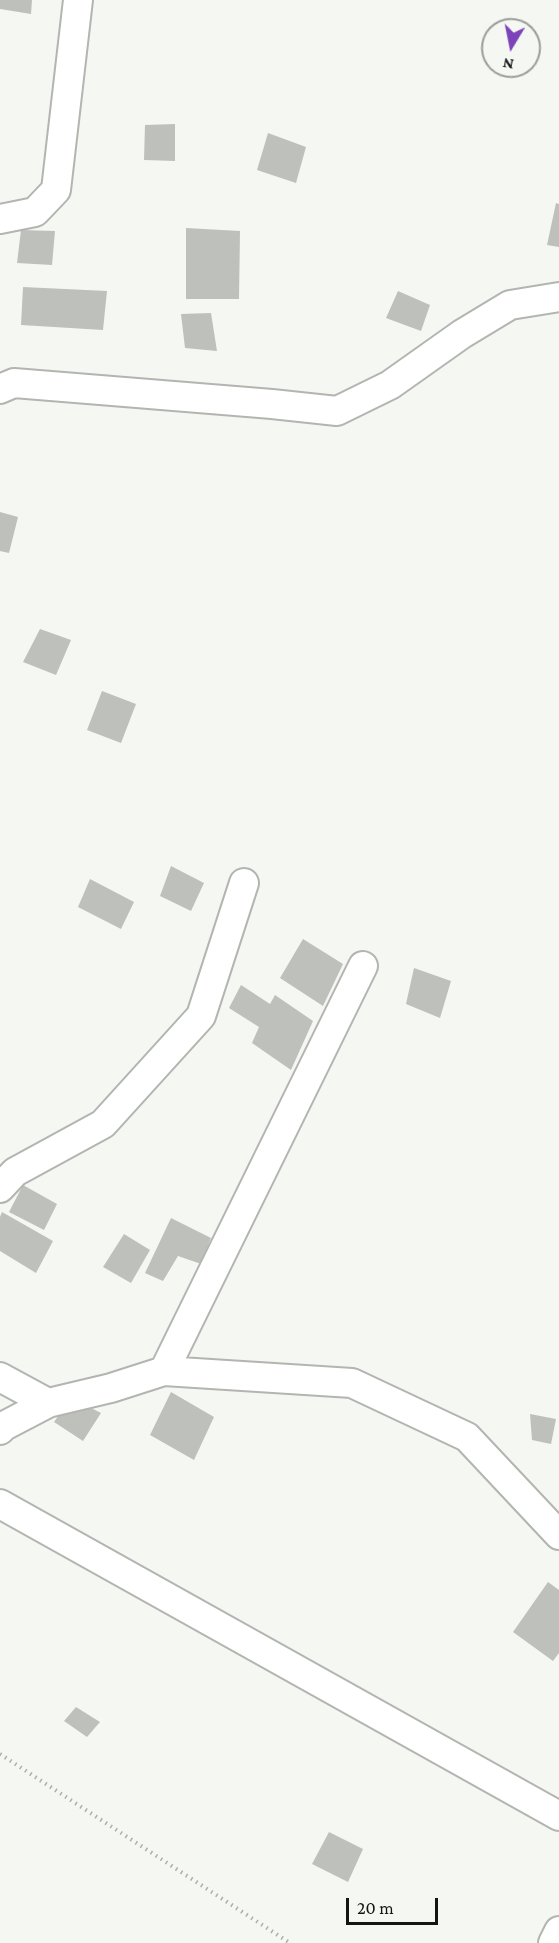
<!DOCTYPE html>
<html>
<head>
<meta charset="utf-8">
<style>
  body { margin:0 }
  #map { position:relative; width:559px; height:1943px; overflow:hidden; background:#f5f7f2; font-family:"Crimson Pro",serif }
  canvas { display:block }
  .north { position:absolute; left:481px; top:18px; width:60px; height:60px; box-sizing:border-box; background:#f5f7f2; border:2px solid #9b9d99; border-radius:50%; rotate:190deg; font-size:16px; font-weight:700; line-height:24px; text-align:center; color:#141513 }
  .north::after { content:''; display:block; margin:auto; width:21px; height:27px; background:#7d43b9; clip-path:polygon(50% 0,100% 100%,50% 72%,0 100%) }
  .scale { position:absolute; left:346px; top:1898px; width:92px; height:27px; box-sizing:border-box; border:3px solid #141513; border-top:0; padding-left:8px; font-size:18px; line-height:21px; white-space:nowrap; color:#141513; -webkit-text-stroke:4px #f5f7f2; paint-order:stroke }
</style>
</head>
<body>
<div id="map">
<canvas width="559" height="1943"></canvas>
<div class="north">N</div>
<div class="scale">20 m</div>
</div>
<script>
const g = document.querySelector('canvas').getContext('2d');
g.lineJoin = 'round';
function paint(path, color) { g.fillStyle = color; g.fill(path, 'evenodd'); }
const toPath = rows => new Path2D(rows.map(r => 'M' + r).join(''));
function strokePath(path, color, width, dash) { g.strokeStyle = color; g.lineWidth = width; g.lineCap = dash ? 'butt' : 'round'; g.setLineDash(dash || []); g.stroke(path); }
const building = toPath([
  [0,0,32,0,31,14,0,9],
  [175,124,175,161,144,160,145,125],
  [268,133,306,147,296,183,257,170],
  [556,203,559,204,559,247,547,245],
  [186,228,240,231,239,299,186,299],
  [21,230,55,231,52,265,17,263],
  [23,287,107,291,103,330,21,325],
  [398,291,430,305,421,331,386,318],
  [211,313,217,351,185,348,181,314],
  [0,512,18,517,9,553,0,551],
  [40,629,71,640,56,675,23,662],
  [102,691,136,704,121,743,87,730],
  [171,866,204,883,191,911,160,896],
  [90,879,134,902,121,929,78,907],
  [303,939,343,964,323,1006,280,978],
  [414,968,451,981,440,1018,406,1004],
  [241,985,270,1004,275,995,313,1021,291,1070,252,1043,259,1027,229,1008],
  [23,1185,57,1204,44,1230,9,1212],
  [2,1212,53,1241,36,1273,0,1251,0,1217],
  [171,1218,211,1238,201,1264,178,1256,163,1281,145,1273],
  [124,1234,150,1250,131,1283,103,1267],
  [171,1392,214,1417,194,1460,150,1435],
  [71,1398,101,1413,83,1441,54,1422],
  [530,1414,556,1419,551,1444,532,1440],
  [548,1582,559,1590,559,1653,553,1661,513,1632],
  [76,1707,100,1722,87,1737,64,1721],
  [329,1832,363,1849,348,1882,312,1864]
]);
const path = toPath([
  [0,1754,290,1943]
]);
const street = toPath([
  [0,219,35,212,56,190,78,0],
  [0,389,14,383,272,404,337,411,390,385,462,334,510,305,559,297],
  [0,1188,15,1172,103,1124,201,1016,244,883],
  [164,1371,363,966],
  [0,1377,48,1403],
  [0,1430,4,1426,48,1403,111,1388,164,1371,352,1383,467,1437,559,1535],
  [0,1504,559,1816],
  [553,1943,559,1931]
]);
paint(building, '#bec0bb');
strokePath(street, '#b3b5b0', 32);
strokePath(path, '#acaeaa', 4, [1.5, 4.5]);
strokePath(street, '#fff', 28);
</script>
</body>
</html>
